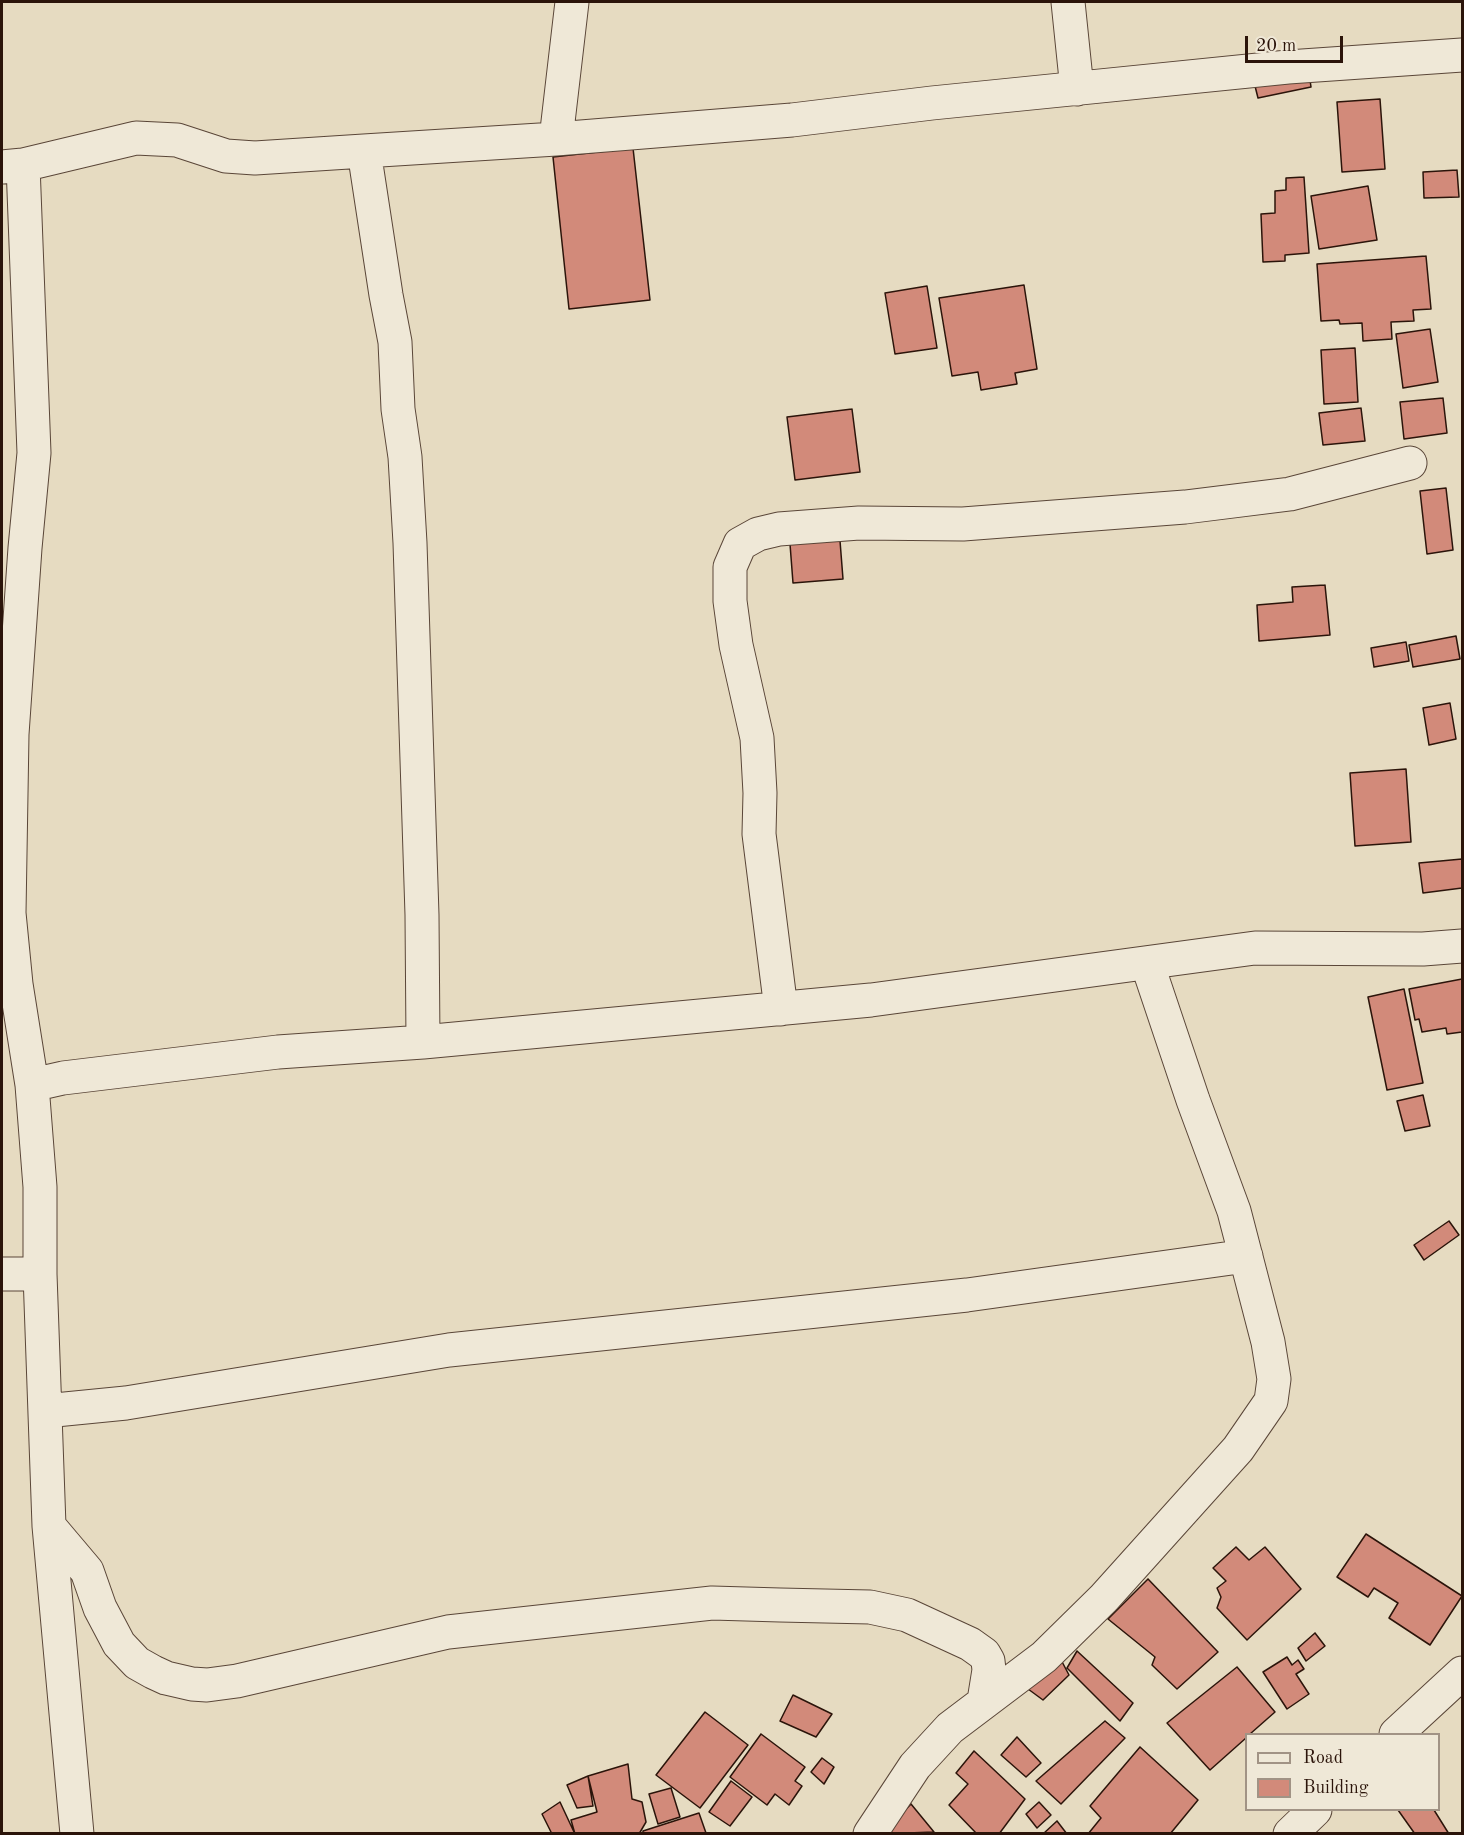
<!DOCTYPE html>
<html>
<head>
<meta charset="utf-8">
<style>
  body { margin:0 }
  #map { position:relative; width:1464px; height:1835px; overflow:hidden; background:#e6dbc1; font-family:"Old Standard TT",serif }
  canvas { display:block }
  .frame { position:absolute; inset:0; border:3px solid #2b140a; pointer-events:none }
  .legend { position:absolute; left:1245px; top:1733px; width:195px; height:78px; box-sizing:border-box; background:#efe8d7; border:2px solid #a19385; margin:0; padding:8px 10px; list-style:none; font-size:18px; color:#2b140a }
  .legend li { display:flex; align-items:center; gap:12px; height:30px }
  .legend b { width:30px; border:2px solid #a19385 }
  .scale { position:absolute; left:1245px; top:36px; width:98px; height:27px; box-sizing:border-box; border:3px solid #2b140a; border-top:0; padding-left:8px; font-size:18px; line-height:21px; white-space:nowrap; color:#2b140a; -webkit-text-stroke:4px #efe8d7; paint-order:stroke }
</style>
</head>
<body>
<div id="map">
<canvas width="1464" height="1835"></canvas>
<div class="frame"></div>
<ul class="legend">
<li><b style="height:8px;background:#efe8d7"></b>Road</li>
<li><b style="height:16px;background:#d28a7a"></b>Building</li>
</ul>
<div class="scale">20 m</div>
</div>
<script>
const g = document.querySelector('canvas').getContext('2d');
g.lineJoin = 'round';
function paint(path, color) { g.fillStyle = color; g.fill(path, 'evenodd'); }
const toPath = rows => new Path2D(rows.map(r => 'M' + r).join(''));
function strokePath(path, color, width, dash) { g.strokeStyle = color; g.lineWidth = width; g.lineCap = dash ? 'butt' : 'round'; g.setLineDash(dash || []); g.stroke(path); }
const building = toPath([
  [1308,66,1311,87,1258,98,1253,78,1308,66],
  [1380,99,1385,169,1342,172,1337,102,1380,99],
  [633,148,650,300,569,309,553,157,633,148],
  [1457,170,1459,197,1424,198,1423,172,1457,170],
  [1304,177,1309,253,1285,255,1285,261,1263,262,1261,214,1275,213,1275,191,1286,190,1286,178,1304,177],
  [1368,186,1377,240,1319,249,1311,196,1368,186],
  [1426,256,1431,309,1413,310,1414,321,1391,322,1392,339,1363,341,1362,323,1340,324,1339,320,1321,321,1317,264,1426,256],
  [1024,285,1037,369,1015,373,1017,384,981,390,978,372,952,376,939,298,1024,285],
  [927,286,937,348,895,354,885,293,927,286],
  [1430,329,1438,382,1403,388,1396,334,1430,329],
  [1355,348,1358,402,1324,404,1321,350,1355,348],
  [1443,398,1447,433,1404,439,1400,402,1443,398],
  [1361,408,1365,441,1323,445,1319,413,1361,408],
  [852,409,860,472,795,480,787,417,852,409],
  [1446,488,1453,550,1427,554,1420,491,1446,488],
  [839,528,843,579,793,583,789,531,839,528],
  [1325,585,1330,635,1259,641,1257,605,1293,602,1292,587,1325,585],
  [1456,636,1460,659,1413,667,1409,645,1456,636],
  [1406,642,1409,661,1374,667,1371,648,1406,642],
  [1450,703,1456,739,1429,745,1423,708,1450,703],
  [1406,769,1411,842,1355,846,1350,773,1406,769],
  [1462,859,1462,888,1423,893,1419,863,1462,859],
  [1462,979,1462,1032,1447,1034,1446,1028,1422,1032,1419,1019,1415,1020,1409,989,1462,979],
  [1404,989,1423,1083,1387,1090,1368,997,1404,989],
  [1423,1095,1430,1126,1405,1131,1397,1101,1423,1095],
  [1449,1221,1459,1235,1424,1260,1414,1245,1449,1221],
  [1366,1534,1462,1596,1430,1645,1389,1618,1398,1603,1374,1588,1368,1597,1337,1577,1366,1534],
  [1236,1547,1249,1560,1265,1547,1301,1589,1247,1640,1217,1608,1221,1597,1217,1588,1226,1581,1213,1568,1236,1547],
  [1148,1579,1218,1652,1177,1689,1152,1665,1155,1657,1108,1619,1148,1579],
  [1315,1633,1325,1646,1306,1661,1298,1648,1315,1633],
  [1077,1651,1133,1703,1120,1721,1067,1668,1077,1651],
  [1059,1656,1069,1675,1043,1700,1024,1686,1059,1656],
  [1287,1657,1292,1665,1298,1660,1304,1669,1296,1674,1309,1694,1287,1709,1263,1672,1287,1657],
  [1237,1667,1275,1712,1250,1734,1246,1734,1246,1738,1210,1770,1167,1723,1237,1667],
  [793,1695,832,1714,816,1737,780,1721,793,1695],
  [705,1712,748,1745,700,1808,656,1775,705,1712],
  [1105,1721,1125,1738,1061,1804,1036,1781,1105,1721],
  [761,1734,805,1767,795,1781,802,1786,789,1805,775,1794,767,1805,730,1777,761,1734],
  [1017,1737,1041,1763,1026,1777,1001,1755,1017,1737],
  [1140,1747,1198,1800,1170,1834,1088,1834,1101,1818,1090,1806,1140,1747],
  [974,1751,1025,1799,999,1834,977,1834,949,1805,968,1784,956,1773,974,1751],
  [822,1758,834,1767,824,1784,811,1772,822,1758],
  [628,1764,632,1799,642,1802,646,1822,639,1834,575,1834,571,1820,597,1812,588,1776,628,1764],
  [588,1776,593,1806,577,1808,567,1785,588,1776],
  [731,1781,752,1797,730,1826,709,1812,731,1781],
  [671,1788,680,1817,658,1824,649,1794,671,1788],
  [560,1802,574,1832,572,1834,552,1834,542,1814,560,1802],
  [1039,1802,1051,1815,1037,1828,1026,1814,1039,1802],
  [911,1804,934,1832,882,1834,911,1804],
  [1398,1810,1434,1810,1449,1834,1415,1834,1398,1810],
  [699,1813,706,1833,643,1834,643,1831,699,1813],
  [1057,1821,1067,1834,1043,1834,1057,1821]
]);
const minor = toPath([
  [1068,2,1077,89],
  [556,139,572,2],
  [364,151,386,295,395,342,398,409,405,457,410,543,422,915,423,1042],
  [23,165,34,453,25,548,12,734,9,913,16,984,32,1085],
  [2,167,23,165,136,138,177,140,226,156,255,158,364,151,556,139,792,120,932,103,1288,67,1462,55],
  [781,1009,759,834,760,793,757,738,736,645,730,601,730,567,740,544,758,534,779,529,859,523,963,524,1185,507,1290,494,1410,463],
  [2,1274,40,1274,40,1187,32,1085,63,1078,278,1052,423,1042,871,1000,1255,948,1423,949,1462,946],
  [40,1274,49,1526,77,1834],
  [45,1411,126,1403,449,1350,967,1295,1246,1256],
  [49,1526,87,1571,100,1608,119,1644,137,1663,153,1672,166,1678,192,1684,207,1685,237,1681,448,1632,712,1603,780,1605,870,1607,907,1615,970,1644,984,1654,988,1661,989,1670,984,1701],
  [1396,1734,1462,1673],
  [870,1834,915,1766,950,1728,1044,1657,1104,1598,1238,1449,1271,1401,1274,1379,1268,1342,1234,1211,1193,1100,1147,963],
  [1290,1834,1315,1810]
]);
paint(building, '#d28a7a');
strokePath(building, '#2b140a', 1.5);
strokePath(minor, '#5a4638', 35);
strokePath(minor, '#efe8d7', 33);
</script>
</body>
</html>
